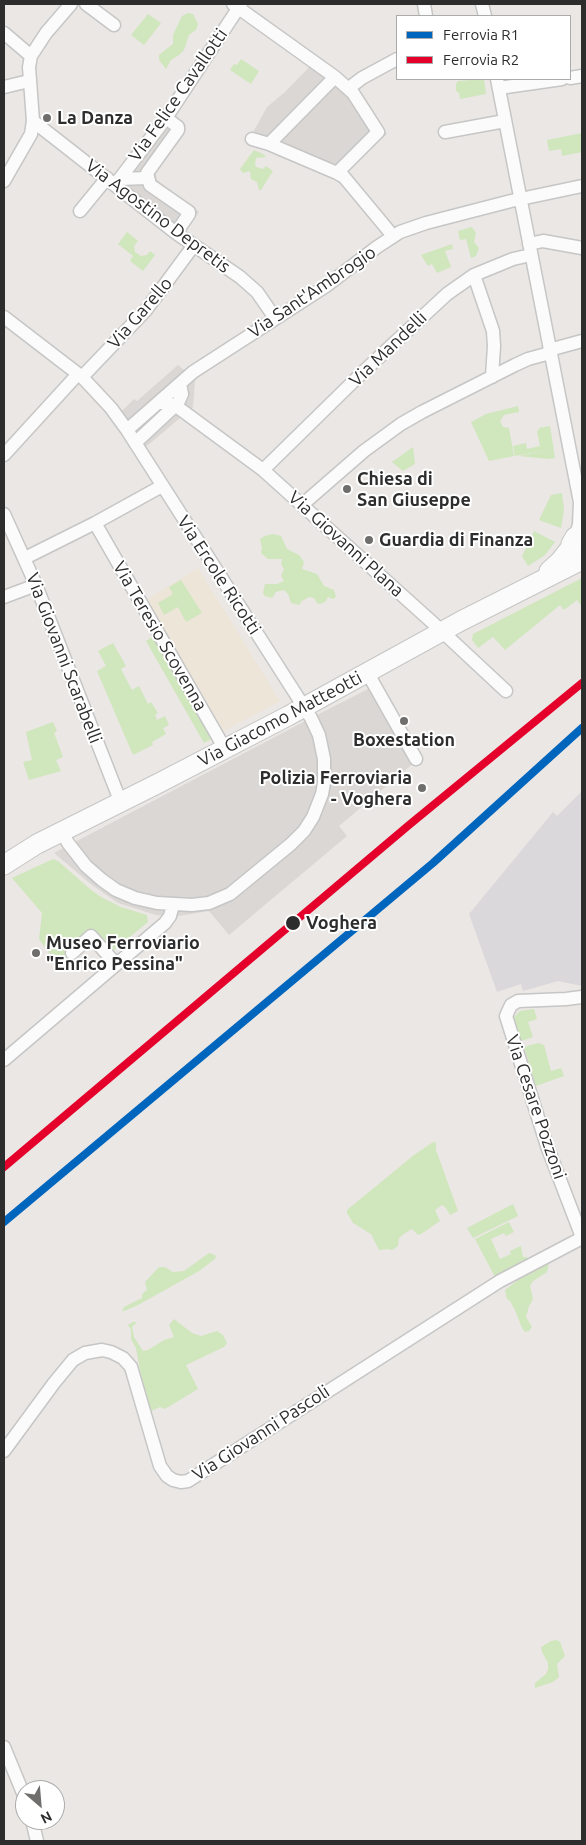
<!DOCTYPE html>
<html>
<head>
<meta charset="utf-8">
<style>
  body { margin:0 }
  #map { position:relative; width:586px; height:1845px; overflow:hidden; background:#eae7e4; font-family:Ubuntu,sans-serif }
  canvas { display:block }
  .frame { position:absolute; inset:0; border:5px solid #2d2d2d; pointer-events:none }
  .legend { position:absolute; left:396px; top:15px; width:175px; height:65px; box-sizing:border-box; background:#fff; border:1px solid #ababab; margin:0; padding:6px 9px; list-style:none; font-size:15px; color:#2d2d2d }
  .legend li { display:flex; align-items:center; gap:10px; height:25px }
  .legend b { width:25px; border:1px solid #ababab }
  .north { position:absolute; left:15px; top:1780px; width:50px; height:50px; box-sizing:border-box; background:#fff; border:1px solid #ababab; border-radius:50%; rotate:153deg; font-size:14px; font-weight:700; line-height:20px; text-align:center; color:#2d2d2d }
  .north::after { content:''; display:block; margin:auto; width:18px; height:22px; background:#6f6e6d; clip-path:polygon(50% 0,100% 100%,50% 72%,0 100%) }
</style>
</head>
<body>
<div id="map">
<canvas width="586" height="1845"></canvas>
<div class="frame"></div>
<ul class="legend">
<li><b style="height:6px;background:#0065bd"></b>Ferrovia R1</li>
<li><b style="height:6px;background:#e4002b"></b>Ferrovia R2</li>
</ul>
<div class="north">N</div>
</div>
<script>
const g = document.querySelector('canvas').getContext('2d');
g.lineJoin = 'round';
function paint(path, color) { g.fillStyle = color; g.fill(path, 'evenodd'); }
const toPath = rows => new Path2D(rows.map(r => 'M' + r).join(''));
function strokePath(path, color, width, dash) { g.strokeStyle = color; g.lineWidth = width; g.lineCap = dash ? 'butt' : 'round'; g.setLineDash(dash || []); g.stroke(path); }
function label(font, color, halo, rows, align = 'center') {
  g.font = font + ' Ubuntu,sans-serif'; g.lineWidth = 4; g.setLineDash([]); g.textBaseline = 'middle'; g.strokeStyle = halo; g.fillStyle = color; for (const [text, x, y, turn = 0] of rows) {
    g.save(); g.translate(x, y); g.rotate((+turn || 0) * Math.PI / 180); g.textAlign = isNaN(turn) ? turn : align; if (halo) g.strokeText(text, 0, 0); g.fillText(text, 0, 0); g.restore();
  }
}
const industrial = toPath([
  [582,791,582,986,558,981,523,991,521,984,497,992,469,914,553,812,557,816]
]);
const education = toPath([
  [198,568,280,701,224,731,146,600]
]);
const green = toPath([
  [188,13,193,14,198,24,196,30,189,35,184,50,179,55,171,60,166,69,159,60,159,55,173,44,173,35,182,16],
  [148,14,161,23,144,45,131,35],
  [241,59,259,71,251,84,230,70,234,64,237,65],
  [484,79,486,94,460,99,459,93,456,91,456,84,458,81],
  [582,133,582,152,562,156,561,149,549,151,547,140],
  [254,150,265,155,265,157,256,158,255,164,256,167,263,169,266,166,273,171,261,190,259,190,257,182,251,179,250,171,243,173,240,169],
  [472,227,476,233,474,242,479,248,476,256,471,258,466,239,460,240,458,231],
  [127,232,138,241,134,246,135,252,141,256,147,255,150,251,155,255,143,271,130,261,133,256,118,244],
  [452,244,453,249,445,251,451,267,437,273,432,264,428,266,421,255],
  [518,406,519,412,504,415,500,421,503,427,509,428,514,456,489,461,471,422,486,414],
  [550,426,555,458,549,459,519,456,552,449,515,456,513,446,526,443,527,449,540,446,537,431,539,430,539,428],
  [413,447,415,464,403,471,392,462],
  [562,493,564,510,561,528,539,520,551,495],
  [534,531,555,542,545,555,528,566,522,556],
  [273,534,281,536,287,549,299,555,304,562,302,569,317,574,324,586,334,590,336,597,333,599,328,597,325,602,320,604,317,603,314,598,309,597,302,601,299,605,291,603,288,594,284,590,276,592,272,598,265,596,263,593,265,584,277,584,284,581,281,576,284,569,281,564,282,559,268,559,261,553,262,548,260,539,265,536],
  [582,578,582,607,577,600,564,610,560,605,505,650,493,637,478,648,472,640,473,634],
  [181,580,202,613,186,622,178,607,164,615,158,603,173,594,169,587],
  [155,635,213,738,204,743,146,641],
  [113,643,126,666,121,669,132,690,139,686,148,704,151,702,158,713,155,715,157,720,165,716,169,725,163,728,166,734,152,742,153,745,133,755,97,671,106,666,98,651],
  [53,722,57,731,54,733,63,757,56,760,61,771,29,780,23,762,32,760,26,732],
  [53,859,58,861,90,889,101,897,121,907,147,915,148,922,109,954,91,934,71,951,78,960,63,972,39,939,42,913,12,878],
  [534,1009,537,1019,528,1022,533,1037,521,1041,514,1017,520,1011],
  [538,1043,544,1045,551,1071,561,1068,564,1076,536,1086,524,1047],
  [433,1142,436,1143,436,1150,458,1211,450,1215,446,1208,442,1205,435,1210,440,1221,421,1234,418,1235,412,1229,405,1233,399,1238,398,1246,392,1250,388,1249,379,1250,371,1234,353,1223,347,1213,347,1210,414,1155],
  [513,1204,518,1216,473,1238,467,1228],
  [509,1222,514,1232,506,1236,504,1233,491,1239,500,1259,511,1254,510,1251,521,1246,523,1257,527,1257,528,1259,495,1277,475,1239],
  [209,1253,215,1255,216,1258,199,1271,138,1305,124,1311,122,1311,124,1307,142,1298,142,1294,147,1290,145,1282,159,1267,165,1267,173,1272,184,1271],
  [549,1264,547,1272,533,1281,530,1286,533,1299,529,1306,526,1317,532,1327,529,1331,525,1332,522,1328,515,1310,510,1301,507,1299,505,1290,523,1276,532,1273,538,1268],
  [174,1319,192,1333,201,1336,217,1331,223,1335,227,1343,224,1347,186,1365,198,1389,165,1409,160,1407,151,1411,141,1376,136,1348,131,1339,131,1330,128,1325,133,1322,137,1322,132,1327,134,1337,143,1351,148,1350,164,1340,174,1337,169,1325],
  [557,1640,560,1642,565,1656,557,1664,559,1677,553,1682,535,1688,535,1683,546,1674,548,1669,548,1663,542,1652,541,1647,551,1641]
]);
const plaza = toPath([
  [318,58,349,81,358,89,387,134,347,171,342,184,337,182,338,180,281,155,280,157,268,150,267,151,253,145,251,136,267,107,285,92],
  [165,114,186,129,155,170,157,180,199,212,185,231,116,177],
  [178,365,184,370,186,369,195,380,193,407,141,451,117,416,134,399,137,401],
  [380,683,422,756,339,826,347,836,229,935,209,911,178,916,156,915,118,903,92,885,54,853,311,718]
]);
const street = toPath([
  [86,4,114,25],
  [233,4,335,77],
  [424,4,426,16],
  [482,4,485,16],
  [4,33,31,56],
  [335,77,353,93,378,132,337,173,269,144,335,77],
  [570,78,582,76],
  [497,79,580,502,579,525,575,537],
  [4,87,29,81],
  [349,88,362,78,397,59],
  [499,88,562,79],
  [166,118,178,127,178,130,147,173,150,185,189,212,189,214,176,233],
  [33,121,176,233,240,277,257,292,275,318],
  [445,132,505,121],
  [252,139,269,144],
  [337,173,344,177,393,236],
  [119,179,148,178],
  [4,181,31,134,33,121,29,67,31,56,46,33,71,4],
  [115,185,166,118,241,4],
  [80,211,107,178],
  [529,244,543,241,582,248],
  [474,275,493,331,494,346,492,377],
  [4,317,82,377,111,408,127,430,311,718,319,735,324,759,324,783,322,794,313,817,304,831,291,844,230,894,209,903,192,905,157,903,135,898,116,890,102,880,86,866,68,843,62,832],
  [549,350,582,341],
  [82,377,146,310,194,245],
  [158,403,168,403,176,406,263,470,433,623,506,691],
  [127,430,193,372,326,286,377,247,400,232,426,223,511,201,582,186],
  [135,443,178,403,182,394,180,384],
  [4,455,78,374],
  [263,470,362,373,447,294,474,275,513,259,531,255],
  [303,504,364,451,401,424,422,412,515,365,528,359,550,353],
  [4,514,36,585,121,803],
  [95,523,225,749],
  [25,558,95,523,162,486],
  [4,597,36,585],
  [367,672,416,759],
  [72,953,91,936,116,964],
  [582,997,566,999,518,1001,511,1005,506,1016,547,1146,582,1237],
  [4,1060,165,923,170,916,173,905],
  [4,1451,54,1383,73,1360,85,1353,102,1350,111,1352,123,1358,131,1367,160,1466,167,1476,173,1480,181,1482,188,1481,500,1281,582,1238],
  [4,1747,25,1798],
  [32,1820,37,1841]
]);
const secondary = toPath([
  [576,557,572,552,571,544,575,537,582,534],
  [549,571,560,561,571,547],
  [4,865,37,844,159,783,288,716,461,621,582,560]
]);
const rail = toPath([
  [4,1167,409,825,582,683]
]);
const rail1 = toPath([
  [4,1222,433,863,582,728]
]);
const rail2 = toPath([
  [4,1167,409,825,582,683]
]);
const markers = [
  [47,118,5,"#6f6e6d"],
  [347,489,5,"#6f6e6d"],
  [369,540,5,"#6f6e6d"],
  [404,721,5,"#6f6e6d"],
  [422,788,5,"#6f6e6d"],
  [293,923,8,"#2d2d2d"],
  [36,953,5,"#6f6e6d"]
];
const streetNames = [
  ["Via Felice Cavallotti",178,95,-55],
  ["Via Agostino Depretis",158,216,37],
  ["Via Sant'Ambrogio",312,292,-34],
  ["Via Garello",140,313,-49],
  ["Via Mandelli",388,349,-44],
  ["Via Giovanni Plana",346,544,42],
  ["Via Ercole Ricotti",219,575,57],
  ["Via Teresio Scovenna",160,636,60],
  ["Via Giovanni Scarabelli",64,658,69],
  ["Via Giacomo Matteotti",280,719,-28],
  ["Via Cesare Pozzoni",536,1107,71],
  ["Via Giovanni Pascoli",261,1433,-33]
];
const poiNames = [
  ["La Danza",57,118],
  ["Chiesa di",357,479],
  ["San Giuseppe",357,500],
  ["Guardia di Finanza",379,540],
  ["Boxestation",404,740,"center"],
  ["Polizia Ferroviaria",412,778,"right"],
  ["- Voghera",412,799,"right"],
  ["Museo Ferroviario",46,943],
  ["\"Enrico Pessina\"",46,964]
];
const stopNames = [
  ["Voghera",306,923]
];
paint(industrial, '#dad8db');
paint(education, '#ede5d8');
paint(green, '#d0e6bc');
paint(plaza, '#dad7d4');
strokePath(street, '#c6c6c6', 15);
strokePath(secondary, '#c6c6c6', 21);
strokePath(street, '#fcfbfb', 12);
strokePath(secondary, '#fcfbfb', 19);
strokePath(rail, '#dfdee0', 3);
strokePath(rail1, '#0065bd', 8);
strokePath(rail2, '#e4002b', 8);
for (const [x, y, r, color] of markers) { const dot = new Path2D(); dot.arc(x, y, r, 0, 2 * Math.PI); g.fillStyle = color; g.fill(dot); strokePath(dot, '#fff', 2); }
label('18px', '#2d2d2d', '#fff', streetNames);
label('bold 18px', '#2d2d2d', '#fff', poiNames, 'left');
label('bold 18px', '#2d2d2d', '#fff', stopNames, 'left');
</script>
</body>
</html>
